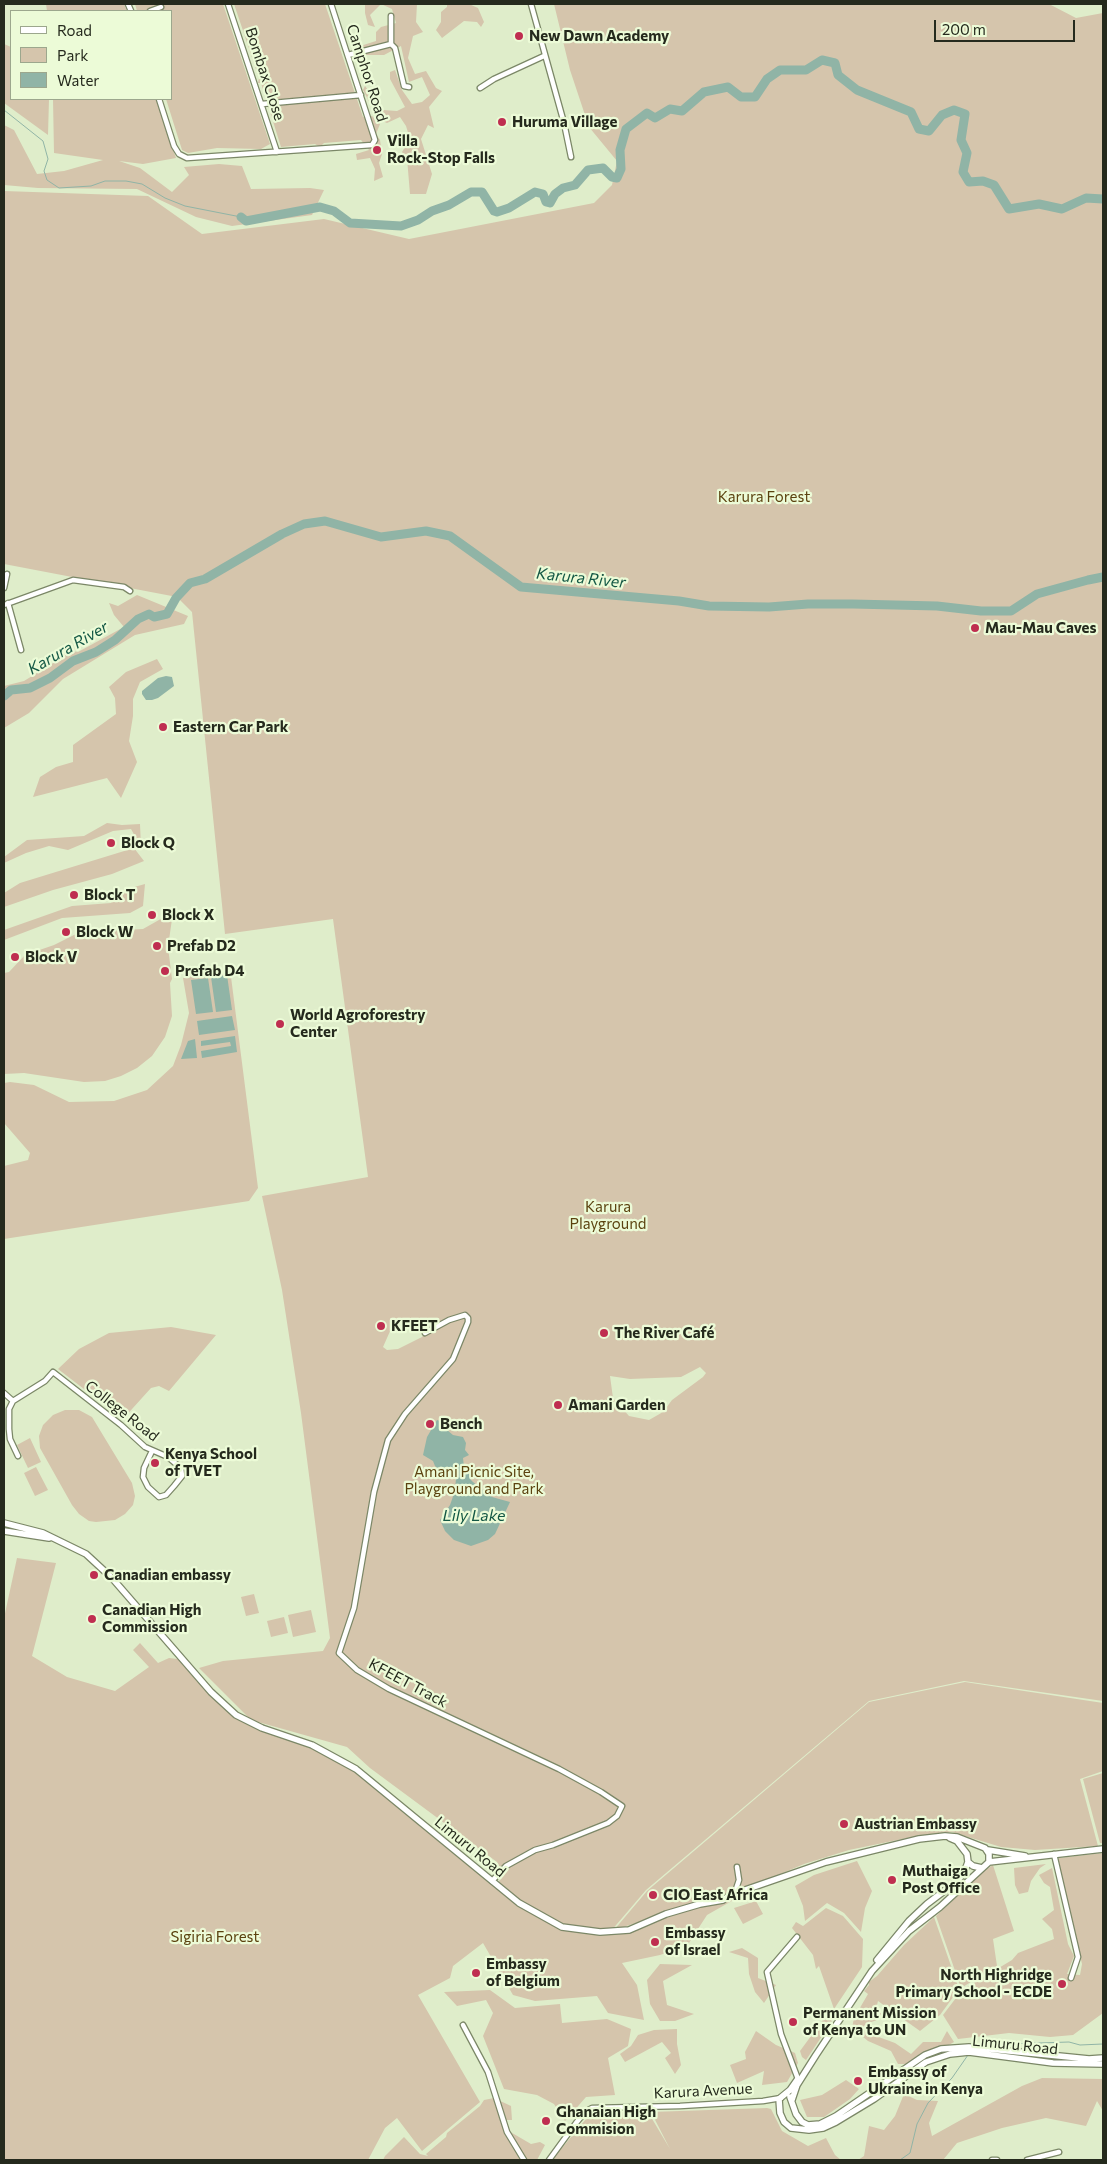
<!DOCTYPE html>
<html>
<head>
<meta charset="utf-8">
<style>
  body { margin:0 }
  #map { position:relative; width:1107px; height:2164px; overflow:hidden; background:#dfedca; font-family:Commissioner,sans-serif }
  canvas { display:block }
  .frame { position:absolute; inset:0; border:5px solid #252a1d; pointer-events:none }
  .legend { position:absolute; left:10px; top:10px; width:162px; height:90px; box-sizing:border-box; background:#ecfbd7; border:1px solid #9ca78d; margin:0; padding:6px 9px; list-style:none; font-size:15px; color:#252a1d }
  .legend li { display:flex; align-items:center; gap:10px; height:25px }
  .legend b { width:25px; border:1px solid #9ca78d }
  .scale { position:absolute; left:934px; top:20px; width:141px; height:22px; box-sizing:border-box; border:2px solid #252a1d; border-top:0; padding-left:6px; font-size:15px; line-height:18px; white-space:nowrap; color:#252a1d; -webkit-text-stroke:4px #ecfbd7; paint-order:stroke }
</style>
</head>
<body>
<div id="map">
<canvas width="1107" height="2164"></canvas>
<div class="frame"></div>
<ul class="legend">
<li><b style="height:6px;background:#fff"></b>Road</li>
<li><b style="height:14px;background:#d5c5ac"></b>Park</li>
<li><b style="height:14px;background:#90b4a6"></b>Water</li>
</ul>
<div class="scale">200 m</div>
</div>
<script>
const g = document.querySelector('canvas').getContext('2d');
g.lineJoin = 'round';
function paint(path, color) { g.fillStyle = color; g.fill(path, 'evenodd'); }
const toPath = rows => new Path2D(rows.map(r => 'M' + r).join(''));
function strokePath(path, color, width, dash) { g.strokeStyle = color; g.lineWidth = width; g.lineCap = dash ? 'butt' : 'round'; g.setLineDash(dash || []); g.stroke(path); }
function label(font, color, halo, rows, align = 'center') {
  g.font = font + ' Commissioner,sans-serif'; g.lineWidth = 4.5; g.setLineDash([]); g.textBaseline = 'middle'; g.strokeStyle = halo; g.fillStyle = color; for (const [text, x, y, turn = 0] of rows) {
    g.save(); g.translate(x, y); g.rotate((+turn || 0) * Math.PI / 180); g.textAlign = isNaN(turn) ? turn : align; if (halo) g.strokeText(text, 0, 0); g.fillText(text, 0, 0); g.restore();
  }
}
const green = toPath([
  [46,4,124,4,127,11,47,11],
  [135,4,223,4,270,144,261,149,217,148,188,153,182,150,166,99,171,99,171,11,137,11],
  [234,4,325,4,363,117,372,116,380,124,376,134,380,140,382,154,379,163,383,177,374,181,375,169,370,158,357,160,356,154,369,150,361,140,324,143,320,147,315,144,281,147,261,83,258,83,259,78],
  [365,4,417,4,416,22,423,32,413,36,408,58,415,74,426,71,436,88,442,91,429,107,434,128,428,125,421,139,432,174,426,194,410,194,407,158,402,152,410,139,406,126,400,117,387,123,378,119,363,90,365,86,383,110,397,111,405,107,390,79,390,72,395,70,402,90,412,104,422,102,430,95,422,77,409,82,401,46,384,55,363,55,356,58,354,48,376,41,376,32,381,27,396,23,392,9,381,4,370,15,375,27,368,25,365,13],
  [447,4,469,4,478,8,484,22,481,27,477,22,464,21,442,38,436,30,441,22,441,12,447,7],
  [554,4,1049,4,1076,18,1103,13,1103,1701,964,1681,869,1701,646,1890,611,1931,580,1929,602,1934,642,1927,676,1912,737,1898,707,1915,687,1946,660,1955,622,1963,637,1985,644,2020,608,2013,597,1996,535,2001,513,1995,483,1943,453,1966,450,1978,418,1995,480,2102,422,2151,397,2118,385,2128,368,2160,4,2160,4,1618,17,1558,56,1563,32,1656,67,1677,115,1691,149,1667,133,1650,140,1643,158,1663,169,1658,186,1660,246,1723,315,1746,357,1768,362,1774,499,1886,528,1908,561,1925,538,1912,499,1885,500,1869,497,1862,370,1768,347,1747,251,1720,199,1668,223,1661,323,1651,330,1638,301,1413,282,1290,262,1196,368,1177,333,919,225,934,192,612,177,597,4,564,4,191,148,196,202,234,324,219,409,239,594,203,612,185,617,161,589,127,570,70],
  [395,1320,423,1328,425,1333,422,1337,398,1349,387,1350,383,1347],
  [700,1367,706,1373,703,1377,672,1400,663,1412,649,1420,629,1416,613,1398,610,1376,630,1379,681,1377],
  [4,44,11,47,11,99,49,99,48,135,4,103],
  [53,99,156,99,176,158,143,164,119,161,140,168,172,192,189,175,184,167,219,164,242,166,251,189,310,188,324,190,312,215,232,226,196,217,137,189,38,188,4,185,4,125,14,130,37,174,64,171,103,160,54,153],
  [137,595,188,616,184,624,135,635,63,679,29,713,4,728,4,686,24,681,63,657,65,650,78,652,124,627,114,615,109,603,118,606],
  [157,659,163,669,140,682,133,699,133,716,129,741,137,762,121,798,107,778,33,797,40,777,56,767,73,762,73,745,116,714,115,698,109,687,126,672],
  [107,823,122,825,140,824,141,847,131,829,113,831,68,850,49,846,26,853,4,863,4,857,27,840,84,836],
  [134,848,144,861,112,874,53,890,4,907,4,893,20,883],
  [145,884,143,906,130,913,62,918,4,940,4,930,72,906,111,903,120,891],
  [173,912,168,947,172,979,170,983,172,1016,165,1037,152,1056,137,1068,121,1076,105,1081,84,1082,24,1073,4,1074,4,973,9,972,25,955,54,945,80,932,143,929],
  [230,969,258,1188,249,1201,4,1239,4,1166,28,1160,30,1153,4,1123,4,1083,10,1082,34,1085,69,1102,114,1101,147,1090,173,1066,181,1045,189,1013,183,978],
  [171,1327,216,1335,169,1391,159,1386,151,1388,123,1419,58,1369,79,1349,109,1333],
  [65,1410,79,1410,92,1417,132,1483,135,1496,133,1505,125,1514,115,1520,96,1522,89,1521,79,1514,72,1505,40,1448,39,1436,43,1425,53,1415],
  [30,1438,41,1462,28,1468,17,1445],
  [36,1467,48,1490,35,1496,24,1473],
  [254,1594,259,1613,246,1616,241,1597],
  [311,1610,316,1632,293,1637,288,1615],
  [284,1617,288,1633,271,1637,267,1621],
  [965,1682,1103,1703,1103,1771,1080,1779,1098,1846,1035,1850,1001,1847,952,1832,912,1837,849,1850,804,1864,757,1884,614,1930,647,1891,869,1702],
  [1103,1773,1103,1843,1100,1843,1083,1779],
  [1103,1853,1103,2013,1073,2035,1050,2037,1009,2033,958,2039,943,2015,962,1990,1012,1960,1018,1953,1054,1939,1052,1929,1042,1919,1054,1910,1050,1887,1044,1883,1039,1875,1052,1868,1068,1944,1074,1956,1067,1974,1080,1975,1082,1964,1058,1862,1059,1858],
  [857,1861,872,1891,865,1908,861,1932,844,1913,827,1903,805,1921,803,1906,795,1886,814,1875],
  [1046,1864,1040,1868,1031,1881,1028,1892,1019,1894,1015,1885,1014,1868],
  [993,1865,1014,1931,993,1939,997,1966,961,1988,936,1916,984,1871],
  [756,1901,763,1914,743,1924,734,1908],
  [826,1908,843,1916,863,1939,862,1967,834,2009,819,1966,816,1969,813,1955,792,1928,796,1922,803,1926],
  [934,1917,959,1989,940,2015,920,2031,878,2001,876,2009,885,2017,866,2024,865,2032,895,2043,911,2054,923,2042,941,2042,947,2031,954,2042,916,2064,898,2064,891,2051,868,2041,852,2028,854,2018,868,1994,864,1991,869,1985,869,1982,877,1976,904,1945],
  [742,1948,758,1958,758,1978,776,1985,764,2003,755,1992,749,1974,748,1958,729,1952],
  [660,1964,692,1965,663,1981,667,2005,694,2014,675,2021,660,2021,650,2004,647,1980],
  [490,1990,515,2008,560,2004,562,2023,607,2019,631,2029,628,2046,608,2058,615,2095,586,2097,565,2121,554,2104,537,2095,504,2089,483,2036,493,2013,486,2000,457,2006,444,1992],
  [825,2017,832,2021,806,2060,802,2057,800,2051],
  [677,2029,677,2044,681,2065,675,2074,665,2058,671,2053,662,2042,625,2062,620,2054,631,2046,638,2035,654,2030],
  [756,2031,776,2045,795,2053,798,2063,787,2082,762,2085,764,2071,737,2083,730,2065,746,2059,745,2052],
  [1042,2078,1103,2079,1103,2111,1097,2101,1086,2126,1046,2118,1002,2128,957,2143,943,2160,858,2160,864,2156,869,2126,884,2130,895,2116,904,2094,917,2100,938,2101,929,2123,932,2136,1022,2086],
  [846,2080,859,2089,850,2099,824,2117,807,2117,800,2100,822,2095],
  [494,2098,511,2106,512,2120,507,2120,507,2130,531,2144,540,2142,545,2145,537,2160,383,2160,385,2156,404,2137,420,2154,428,2156,426,2154,446,2137,447,2133,480,2106,484,2100],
  [767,2108,771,2109,782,2131,808,2146,826,2138,835,2155,841,2160,552,2160,591,2113,648,2112,670,2149,651,2112]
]);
const water = toPath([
  [166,676,172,677,174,686,158,698,152,700,146,700,142,694,142,691,158,678],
  [227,975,232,1010,216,1012,211,977],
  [208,978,213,1012,196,1014,191,980],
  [232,1016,235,1030,199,1035,197,1021],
  [235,1036,237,1052,202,1058,201,1051,231,1046,230,1042,201,1046,201,1041],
  [195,1039,197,1058,181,1059,188,1041],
  [437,1420,446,1423,447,1430,453,1435,463,1437,466,1443,465,1450,469,1455,463,1458,464,1467,473,1467,479,1473,470,1479,473,1482,492,1497,510,1502,495,1534,488,1540,471,1546,454,1540,445,1531,440,1520,450,1505,455,1491,456,1478,448,1477,435,1466,433,1461,423,1455,427,1437]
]);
const stream = toPath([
  [4,110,43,141,48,159,44,171,47,180,59,188,91,186,105,181,126,181,142,184,165,198,185,206,241,217],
  [977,2045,1069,2042,1080,2045,1103,2044],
  [900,2160,910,2153,917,2124,928,2103,952,2078,968,2055]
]);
const river = toPath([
  [241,217,246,221,320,207,334,211,350,223,401,226,418,220,432,211,449,205,471,192,482,192,494,211,497,212,509,208,535,192,543,194,546,202,550,203,555,194,563,188,575,185,588,170,603,168,612,177,617,178,621,169,620,150,626,129,647,113,655,118,670,109,682,111,704,92,728,87,741,97,755,97,767,79,780,70,806,70,822,60,835,63,838,75,857,90,911,112,919,129,929,131,942,115,954,110,965,114,961,140,967,153,963,172,969,182,983,181,994,185,1009,209,1039,204,1062,209,1086,198,1103,199],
  [4,696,11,690,30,688,50,678,73,661,96,652,115,640,138,619,149,614,154,617,167,614,176,598,190,583,205,579,282,534,304,524,325,521,381,537,426,531,450,536,521,587,679,601,709,606,769,607,808,604,853,604,937,606,981,611,1011,611,1037,594,1088,580,1103,577]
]);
const minor = toPath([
  [128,4,131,11],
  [228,4,277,152],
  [531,4,564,123,571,157],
  [150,11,161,7],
  [391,44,395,48,404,86,409,87],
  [348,55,391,44,391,16],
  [480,88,494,79,544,56],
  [159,99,174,146,179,154,187,158,372,145,375,140,331,4],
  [262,104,361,95],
  [4,588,7,574],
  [8,603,21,650],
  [4,605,73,580,124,587,130,591],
  [425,1333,449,1320,465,1315,468,1318,468,1322,453,1359,405,1414,388,1440,374,1492,354,1608,339,1653,357,1670,389,1689,559,1769,601,1792,622,1806,617,1816,608,1823,553,1845,535,1850,506,1866,492,1881],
  [4,1393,13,1401],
  [13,1401,45,1381,53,1372,121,1425,145,1447,168,1457,181,1468,182,1476,174,1486,166,1495,159,1497,148,1487,143,1477,144,1468,152,1451],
  [13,1401,9,1409,9,1429,10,1439,18,1456],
  [1054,1854,1078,1957,1071,1978],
  [735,1892,739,1880,737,1867],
  [797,1937,767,1972,781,2034,798,2079],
  [463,2025,488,2072,507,2132,524,2160],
  [549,2160,576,2123,585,2112,592,2108,680,2106,763,2101,781,2098],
  [992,2160,997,2160],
  [1027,2160,1059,2152]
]);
const major = toPath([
  [4,1523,43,1533,86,1554,112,1578,211,1692,236,1715,262,1728,312,1745,356,1769,519,1903,562,1927,600,1932,629,1930,666,1914,700,1904,723,1900,735,1892,745,1890,826,1862,919,1839,945,1836,957,1837,985,1848,989,1854,989,1862,940,1907,909,1931,872,1971,816,2055,797,2085,792,2100],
  [4,1531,49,1538],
  [988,1850,1025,1856],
  [968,1862,973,1866,982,1868],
  [989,1862,1103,1849],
  [877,1960,909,1921,927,1904,956,1882,964,1873,968,1862,967,1854,957,1841,950,1838],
  [797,2080,790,2090,779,2099,780,2113,784,2122,791,2128,809,2130,823,2128,836,2122,874,2099,926,2062,950,2054,969,2052,1053,2063,1103,2064],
  [790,2097,796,2114,802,2122,808,2125,820,2124,836,2116,925,2055,941,2049,969,2047,1089,2059,1103,2058]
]);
const markers = [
  [519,36,5,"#bf2e50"],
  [502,122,5,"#bf2e50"],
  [377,150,5,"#bf2e50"],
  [975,628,5,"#bf2e50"],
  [163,727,5,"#bf2e50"],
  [111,843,5,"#bf2e50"],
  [74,895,5,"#bf2e50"],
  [152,915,5,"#bf2e50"],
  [66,932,5,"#bf2e50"],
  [157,946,5,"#bf2e50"],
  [15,957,5,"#bf2e50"],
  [165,971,5,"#bf2e50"],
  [280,1024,5,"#bf2e50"],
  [381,1326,5,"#bf2e50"],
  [604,1333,5,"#bf2e50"],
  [558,1405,5,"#bf2e50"],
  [430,1424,5,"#bf2e50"],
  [155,1463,5,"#bf2e50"],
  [94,1575,5,"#bf2e50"],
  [92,1619,5,"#bf2e50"],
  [844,1824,5,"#bf2e50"],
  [892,1880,5,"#bf2e50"],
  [653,1895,5,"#bf2e50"],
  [655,1942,5,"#bf2e50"],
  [476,1973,5,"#bf2e50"],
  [1062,1984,5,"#bf2e50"],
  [793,2022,5,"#bf2e50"],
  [858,2081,5,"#bf2e50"],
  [546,2121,5,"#bf2e50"]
];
const poiNames = [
  ["New Dawn Academy",529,36],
  ["Huruma Village",512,122],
  ["Villa",387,141],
  ["Rock-Stop Falls",387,158],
  ["Mau-Mau Caves",985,628],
  ["Eastern Car Park",173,727],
  ["Block Q",121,843],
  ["Block T",84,895],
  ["Block X",162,915],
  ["Block W",76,932],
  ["Prefab D2",167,946],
  ["Block V",25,957],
  ["Prefab D4",175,971],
  ["World Agroforestry",290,1015],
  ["Center",290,1032],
  ["KFEET",391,1326],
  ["The River Café",614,1333],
  ["Amani Garden",568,1405],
  ["Bench",440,1424],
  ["Kenya School",165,1454],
  ["of TVET",165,1471],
  ["Canadian embassy",104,1575],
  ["Canadian High",102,1610],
  ["Commission",102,1627],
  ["Austrian Embassy",854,1824],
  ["Muthaiga",902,1871],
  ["Post Office",902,1888],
  ["CIO East Africa",663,1895],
  ["Embassy",665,1933],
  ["of Israel",665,1950],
  ["Embassy",486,1964],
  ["of Belgium",486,1981],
  ["North Highridge",1052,1975,"right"],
  ["Primary School - ECDE",1052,1992,"right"],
  ["Permanent Mission",803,2013],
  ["of Kenya to UN",803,2030],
  ["Embassy of",868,2072],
  ["Ukraine in Kenya",868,2089],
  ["Ghanaian High",556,2112],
  ["Commision",556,2129]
];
const streetNames = [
  ["Camphor Road",367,73,72],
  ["Bombax Close",265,74,72],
  ["College Road",122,1411,38],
  ["KFEET Track",408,1683,28],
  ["Limuru Road",470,1847,39],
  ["Limuru Road",1015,2045,6],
  ["Karura Avenue",703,2091,-3]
];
const parkNames = [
  ["Karura Forest",764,497],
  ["Karura",608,1207],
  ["Playground",608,1224],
  ["Amani Picnic Site,",474,1472],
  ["Playground and Park",474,1489],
  ["Sigiria Forest",215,1937]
];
const waterNames = [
  ["Karura River",581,578,6],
  ["Karura River",68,648,-30],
  ["Lily Lake",474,1516]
];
paint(green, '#d5c5ac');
paint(water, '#90b4a6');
strokePath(stream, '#90b4a6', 1);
strokePath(river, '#90b4a6', 9);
strokePath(minor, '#7b8767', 7);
strokePath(major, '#7b8767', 8);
strokePath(minor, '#fff', 4.5);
strokePath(major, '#fff', 5.5);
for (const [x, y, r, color] of markers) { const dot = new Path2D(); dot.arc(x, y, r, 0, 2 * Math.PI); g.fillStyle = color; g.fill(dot); strokePath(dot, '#ecfbd7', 2); }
label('bold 15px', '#252a1d', '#ecfbd7', poiNames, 'left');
label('15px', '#252a1d', '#ecfbd7', streetNames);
label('15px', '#5b420f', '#ecfbd7', parkNames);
label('italic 16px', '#135744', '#ecfbd7', waterNames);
</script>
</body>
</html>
